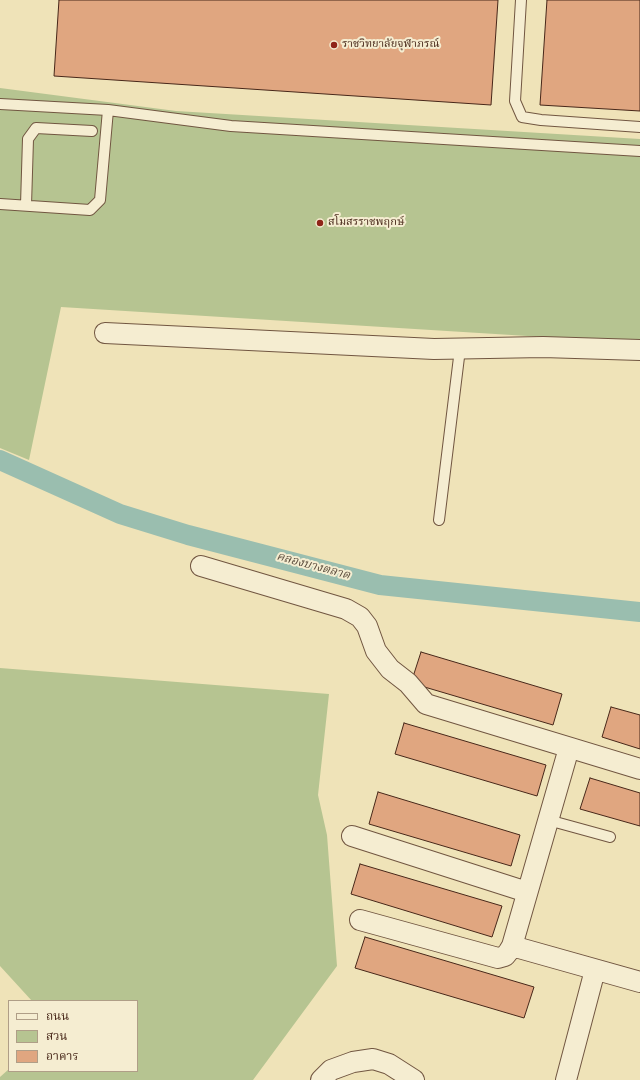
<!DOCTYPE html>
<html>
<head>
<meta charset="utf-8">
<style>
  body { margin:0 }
  #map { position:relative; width:640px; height:1080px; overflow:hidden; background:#efe3b8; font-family:Vollkorn,"Noto Serif Thai",serif }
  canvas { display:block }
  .legend { position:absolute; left:8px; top:1000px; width:130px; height:72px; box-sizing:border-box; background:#f5edd1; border:1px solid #af9e87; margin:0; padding:5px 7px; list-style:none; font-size:12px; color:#472719 }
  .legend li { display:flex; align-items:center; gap:8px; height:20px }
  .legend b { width:20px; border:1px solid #af9e87 }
</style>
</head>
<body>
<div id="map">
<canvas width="640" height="1080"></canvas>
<ul class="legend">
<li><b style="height:5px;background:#f5edd1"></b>ถนน</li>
<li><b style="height:11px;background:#b6c491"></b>สวน</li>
<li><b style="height:11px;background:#e0a680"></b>อาคาร</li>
</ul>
</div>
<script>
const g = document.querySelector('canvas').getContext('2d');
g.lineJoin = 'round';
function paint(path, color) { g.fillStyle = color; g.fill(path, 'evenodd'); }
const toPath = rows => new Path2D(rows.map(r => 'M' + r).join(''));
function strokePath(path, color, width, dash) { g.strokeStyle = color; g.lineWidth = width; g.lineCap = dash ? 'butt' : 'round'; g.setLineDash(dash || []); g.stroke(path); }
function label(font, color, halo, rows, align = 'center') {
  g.font = font + ' Vollkorn,"Noto Serif Thai",serif'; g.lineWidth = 4; g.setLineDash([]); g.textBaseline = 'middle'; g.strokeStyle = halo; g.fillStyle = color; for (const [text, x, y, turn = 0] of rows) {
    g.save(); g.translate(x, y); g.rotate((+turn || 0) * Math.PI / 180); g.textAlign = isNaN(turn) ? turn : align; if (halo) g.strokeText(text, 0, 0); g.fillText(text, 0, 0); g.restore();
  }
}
const green = toPath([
  [0,88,176,111,640,139,640,343,61,307,29,460,0,448],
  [0,668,329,694,318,795,327,835,337,966,253,1080,0,1080,0,1077,9,1069,9,1071,137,1071,137,1001,32,1001,0,966]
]);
const canal = toPath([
  [0,460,120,514,188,535,380,585,640,612]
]);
const building = toPath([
  [59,0,498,0,491,105,54,76,59,0],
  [547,0,640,0,640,111,540,105,547,0],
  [421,652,562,694,553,725,411,683,421,652],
  [611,707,640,715,640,749,602,737,611,707],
  [404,723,546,765,537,796,395,754,404,723],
  [590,778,640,793,640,826,580,809,590,778],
  [378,792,520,835,511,866,369,824,378,792],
  [360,864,502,906,492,937,351,894,360,864],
  [365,937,534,987,524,1018,355,968,365,937]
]);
const service = toPath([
  [521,0,515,101,522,117,541,120,640,127],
  [0,104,108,110,231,126,640,151],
  [0,204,90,210,100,200,108,110],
  [26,205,28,139,36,128,92,131],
  [439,520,460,349],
  [548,820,610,837]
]);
const minor = toPath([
  [105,333,434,349,543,347,640,350],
  [201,566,346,609,360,617,367,626,376,651,390,669,408,683,426,704,640,769],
  [569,748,512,946,640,982],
  [352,836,527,892],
  [360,920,498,958,505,956,509,951,512,946],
  [321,1080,331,1070,353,1062,373,1059,389,1064,414,1080],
  [566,1080,595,970]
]);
const markers = [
  [334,45,4,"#8f2418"],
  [320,223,4,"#8f2418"]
];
const poiNames = [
  ["ราชวิทยาลัยจุฬาภรณ์",342,45],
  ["สโมสรราชพฤกษ์",328,223]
];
const waterNames = [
  ["คลองบางตลาด",313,567,15]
];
paint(green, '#b6c491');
strokePath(canal, '#9abeaf', 20);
paint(building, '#e0a680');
strokePath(building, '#472719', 1);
strokePath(service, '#715641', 12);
strokePath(minor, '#715641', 22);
strokePath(service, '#f5edd1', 10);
strokePath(minor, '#f5edd1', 20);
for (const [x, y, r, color] of markers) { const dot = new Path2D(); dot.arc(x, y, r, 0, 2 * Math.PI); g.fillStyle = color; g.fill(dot); strokePath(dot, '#f5edd1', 1.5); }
label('11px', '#472719', '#f5edd1', poiNames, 'left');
label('italic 12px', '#5c4d3e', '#f5edd1', waterNames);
</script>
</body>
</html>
